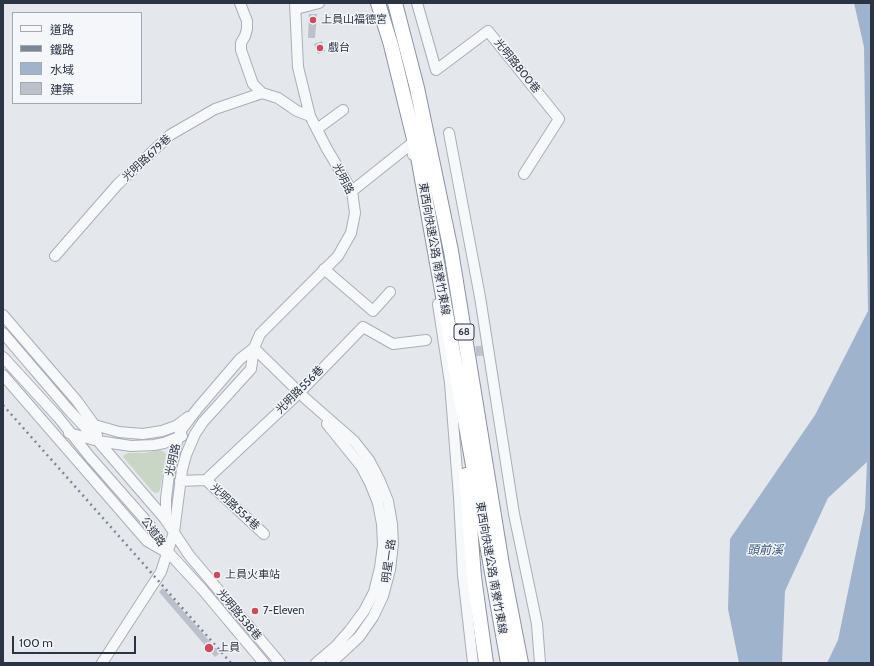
<!DOCTYPE html>
<html>
<head>
<meta charset="utf-8">
<style>
  body { margin:0 }
  #map { position:relative; width:874px; height:666px; overflow:hidden; background:#e4e7ec; font-family:Cabin,"Noto Sans TC",sans-serif }
  canvas { display:block }
  .frame { position:absolute; inset:0; border:4px solid #2b3445; pointer-events:none }
  .legend { position:absolute; left:12px; top:12px; width:130px; height:92px; box-sizing:border-box; background:#f4f6f9; border:1px solid #a4a8b1; margin:0; padding:5px 7px; list-style:none; font-size:12px; color:#2b3445 }
  .legend li { display:flex; align-items:center; gap:8px; height:20px }
  .legend b { width:20px; border:1px solid #a4a8b1 }
  .scale { position:absolute; left:12px; top:636px; width:124px; height:18px; box-sizing:border-box; border:2px solid #2b3445; border-top:0; padding-left:5px; font-size:12px; line-height:14px; white-space:nowrap; color:#2b3445; -webkit-text-stroke:3px #f4f6f9; paint-order:stroke }
</style>
</head>
<body>
<div id="map">
<canvas width="874" height="666"></canvas>
<div class="frame"></div>
<ul class="legend">
<li><b style="height:5px;background:#f7f8fa"></b>道路</li>
<li><b style="height:5px;background:#7d8696"></b>鐵路</li>
<li><b style="height:11px;background:#9fb4cc"></b>水域</li>
<li><b style="height:11px;background:#bbc0ca"></b>建築</li>
</ul>
<div class="scale">100 m</div>
</div>
<script>
const g = document.querySelector('canvas').getContext('2d');
g.lineJoin = 'round';
function paint(path, color) { g.fillStyle = color; g.fill(path, 'evenodd'); }
const toPath = rows => new Path2D(rows.map(r => 'M' + r).join(''));
function strokePath(path, color, width, dash) { g.strokeStyle = color; g.lineWidth = width; g.lineCap = dash ? 'butt' : 'round'; g.setLineDash(dash || []); g.stroke(path); }
function label(font, color, halo, rows, align = 'center') {
  g.font = font + ' Cabin,"Noto Sans TC",sans-serif'; g.lineWidth = 3; g.setLineDash([]); g.textBaseline = 'middle'; g.strokeStyle = halo; g.fillStyle = color; for (const [text, x, y, turn = 0] of rows) {
    g.save(); g.translate(x, y); g.rotate((+turn || 0) * Math.PI / 180); g.textAlign = isNaN(turn) ? turn : align; if (halo) g.strokeText(text, 0, 0); g.fillText(text, 0, 0); g.restore();
  }
}
const green = toPath([
  [159,450,163,451,166,454,160,489,159,492,156,493,152,491,124,458,123,456,128,453,144,453]
]);
const water = toPath([
  [854,3,871,3,871,663,827,663,838,640,865,509,867,462,828,498,785,591,782,663,739,663,728,609,730,539,815,415,868,311,864,47]
]);
const building = toPath([
  [309,14,317,14,315,38,308,38],
  [322,41,325,51,318,54,314,44],
  [163,588,220,653,215,657,159,592]
]);
const minorTunnel = toPath([
  [461,353,488,350]
]);
const minor = toPath([
  [240,3,247,21,247,29,245,36,241,43,241,50,253,84,262,93,278,98,297,111,310,116],
  [417,3,436,70,488,31,559,119,524,174],
  [296,9,319,3],
  [317,129,343,110],
  [449,133,480,297,514,514,537,624,540,663],
  [352,191,411,144,413,155],
  [55,256,118,184,170,135,215,109,262,93],
  [324,269,373,311,390,292],
  [438,304,450,383,459,497,463,575,473,663],
  [3,315,77,401,95,426,98,441],
  [3,333,68,409,98,441,165,519,189,555,280,663],
  [254,348,306,399,354,441,369,460,379,479,388,501,392,524,393,544,390,570,383,596,373,617,359,637,331,663],
  [3,357,58,417,90,457,148,523,168,552,202,589,264,663],
  [3,375,147,541,166,552],
  [91,424,119,432,143,434,162,431,176,426,188,417],
  [69,433,98,441,131,446,154,445,164,443,182,436],
  [206,480,264,534],
  [180,481,206,480,300,392,363,327,393,344,426,340],
  [166,521,166,499,169,474,178,438,182,429,198,408,240,359,254,348],
  [102,663,161,572,174,532,182,470,186,455,195,434,203,422,251,369,254,348,260,334,338,256,351,233,355,213,352,191,327,149,310,116,298,67,295,3],
  [316,663,336,646,350,630,364,611,374,592,380,568,383,545,382,524,378,503,370,483,361,466,327,424]
]);
const highway = toPath([
  [378,3,391,45,417,151,454,358,508,663],
  [395,3,417,88,451,251,502,565,521,663],
  [466,475,474,577,486,663]
]);
const rail = toPath([
  [3,405,231,663]
]);
const markers = [
  [313,20,4,"#d1495b"],
  [320,48,4,"#d1495b"],
  [217,575,4,"#d1495b"],
  [255,611,4,"#d1495b"],
  [209,648,5,"#d1495b"]
];
const shields = [
  [464,332,20]
];
const shieldNames = [
  ["68",464,332]
];
const poiNames = [
  ["上員山福德宮",321,20],
  ["戲台",328,48],
  ["上員火車站",225,575],
  ["7-Eleven",263,611],
  ["上員",218,648]
];
const streetNames = [
  ["光明路800巷",517,66,51],
  ["光明路679巷",147,158,-43],
  ["光明路",343,179,63],
  ["東西向快速公路 南寮竹東線",434,249,80],
  ["光明路556巷",300,390,-45],
  ["光明路",173,460,-77],
  ["光明路554巷",235,507,43],
  ["公道路",153,532,54],
  ["明星一路",389,561,-82],
  ["東西向快速公路 南寮竹東線",491,568,80],
  ["光明路538巷",239,615,50]
];
const waterNames = [
  ["頭前溪",765,550]
];
paint(green, '#c9d6c5');
paint(water, '#9fb4cc');
paint(building, '#bbc0ca');
strokePath(minorTunnel, '#bfc3cb', 10, [10, 5]);
strokePath(minor, '#a9aeb7', 12);
strokePath(highway, '#8b94a3', 16);
strokePath(minor, '#f7f8fa', 10);
strokePath(highway, '#fff', 14);
strokePath(rail, '#7d8696', 2.5, [2, 4]);
for (const [x, y, r, color] of markers) { const dot = new Path2D(); dot.arc(x, y, r, 0, 2 * Math.PI); g.fillStyle = color; g.fill(dot); strokePath(dot, '#f4f6f9', 1.5); }
for (const [x, y, w] of shields) { const box = new Path2D(); box.roundRect(x - w / 2, y - 8, w, 16, 3); g.fillStyle = '#f4f6f9'; g.fill(box); strokePath(box, '#2b3445', 1); }
label('bold 10px', '#2b3445', null, shieldNames);
label('11px', '#2b3445', '#f4f6f9', poiNames, 'left');
label('11px', '#2b3445', '#f4f6f9', streetNames);
label('italic 12px', '#34527a', '#f4f6f9', waterNames);
</script>
</body>
</html>
